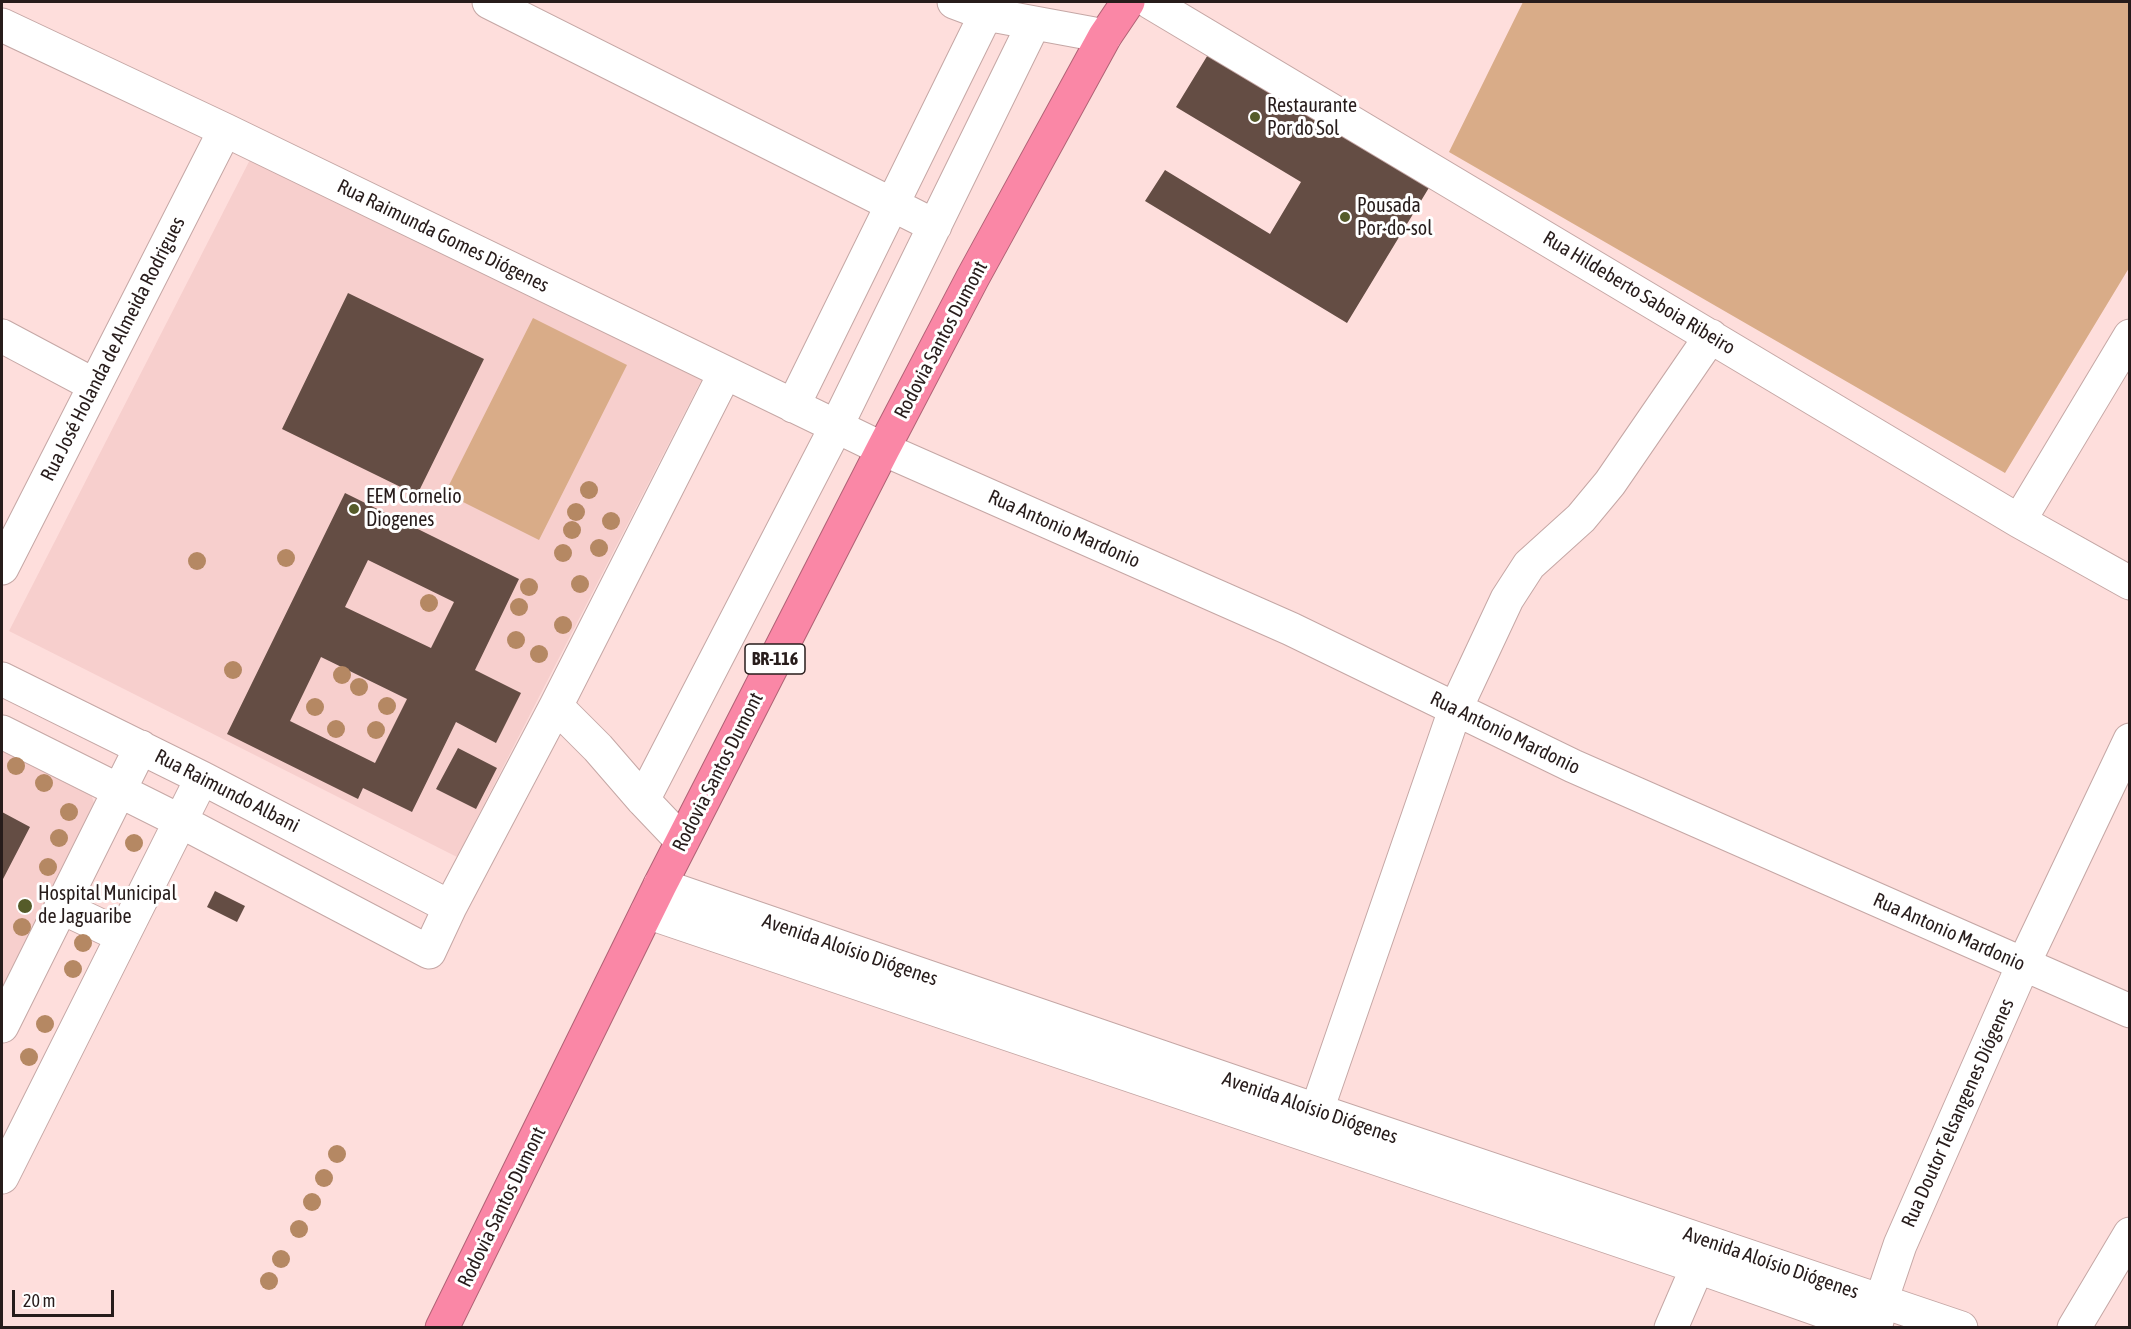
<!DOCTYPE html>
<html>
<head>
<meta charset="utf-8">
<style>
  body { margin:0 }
  #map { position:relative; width:2131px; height:1329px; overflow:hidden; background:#fededc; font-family:"Asap Condensed",sans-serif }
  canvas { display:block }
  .frame { position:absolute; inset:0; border:3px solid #271c1b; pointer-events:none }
  .scale { position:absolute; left:12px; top:1290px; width:102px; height:27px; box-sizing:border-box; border:3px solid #271c1b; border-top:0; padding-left:8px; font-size:18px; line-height:21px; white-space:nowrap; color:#271c1b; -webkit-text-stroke:4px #fff; paint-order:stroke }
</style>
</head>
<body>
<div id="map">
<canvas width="2131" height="1329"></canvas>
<div class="frame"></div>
<div class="scale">20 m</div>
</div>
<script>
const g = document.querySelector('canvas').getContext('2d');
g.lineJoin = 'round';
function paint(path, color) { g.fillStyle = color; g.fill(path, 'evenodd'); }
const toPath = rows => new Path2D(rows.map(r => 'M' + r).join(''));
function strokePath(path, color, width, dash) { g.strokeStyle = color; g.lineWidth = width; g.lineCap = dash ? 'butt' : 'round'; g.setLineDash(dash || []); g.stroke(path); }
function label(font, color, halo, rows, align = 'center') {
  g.font = font + ' "Asap Condensed",sans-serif'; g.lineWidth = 6; g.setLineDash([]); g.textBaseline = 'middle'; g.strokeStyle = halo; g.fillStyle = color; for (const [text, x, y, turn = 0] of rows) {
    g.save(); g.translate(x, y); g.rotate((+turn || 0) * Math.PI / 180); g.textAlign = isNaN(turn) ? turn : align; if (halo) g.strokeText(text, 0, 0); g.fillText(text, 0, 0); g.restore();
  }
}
const built = toPath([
  [257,146,705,373,457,857,9,631],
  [2,741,89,788,97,812,2,1000]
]);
const green = toPath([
  [1523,2,2129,2,2129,268,2005,473,1449,152],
  [533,318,627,365,539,540,445,493]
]);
const building = toPath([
  [1209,53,1430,186,1347,323,1145,201,1165,170,1270,234,1301,182,1176,107],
  [348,293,484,359,417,495,282,429],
  [345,493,519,579,475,670,521,693,496,743,456,722,412,812,363,788,358,799,227,734],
  [368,560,454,602,431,648,345,607],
  [321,657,407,699,375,763,290,721],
  [458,748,497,768,476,809,436,789],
  [2,812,30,827,2,881],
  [215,891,245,906,237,922,207,907]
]);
const minor = toPath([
  [489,2,935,226],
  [954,2,986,14,1105,36],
  [1150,2,2019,521,2130,583],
  [2,25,225,130,883,449,1291,629,1573,766,2130,1011],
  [2,336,94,385],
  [793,406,986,14],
  [2019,521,2130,336],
  [2,568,225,130],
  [2,679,202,778,450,907],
  [556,706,598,748,643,800,682,841],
  [2,732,180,821,429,952,450,907,556,706,725,373],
  [643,800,836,427,1034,23],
  [660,885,1316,1110,1961,1328],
  [61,907,122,936],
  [647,912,1698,1267,1871,1328],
  [2,1026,141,747],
  [1310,1130,1455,710,1507,599,1529,565,1581,518,1610,483,1711,336],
  [2,1177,202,778],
  [1877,1321,1881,1301,1900,1245,2023,965,2130,740],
  [1671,1328,1706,1247],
  [2074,1328,2130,1234]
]);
const highway = toPath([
  [442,1328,660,885,883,449,973,277,1105,36,1128,2]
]);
const trees = [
  [589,490],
  [576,512],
  [611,521],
  [572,530],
  [599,548],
  [563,553],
  [286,558],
  [197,561],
  [580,584],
  [529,587],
  [429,603],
  [519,607],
  [563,625],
  [516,640],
  [539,654],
  [233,670],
  [342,675],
  [359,687],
  [387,706],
  [315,707],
  [336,729],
  [376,730],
  [16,766],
  [44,783],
  [69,812],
  [59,838],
  [134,843],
  [48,867],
  [22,927],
  [83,943],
  [73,969],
  [45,1024],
  [29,1057],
  [337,1154],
  [324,1178],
  [312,1202],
  [299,1229],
  [281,1259],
  [269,1281]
];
const markers = [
  [1255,117,6,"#555b29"],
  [1345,217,6,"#555b29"],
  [354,509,6,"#555b29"],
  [25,906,8,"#555b29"]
];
const shields = [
  [775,659,60]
];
const shieldNames = [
  ["BR-116",775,659]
];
const poiNames = [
  ["Restaurante",1267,106],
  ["Por do Sol",1267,129],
  ["Pousada",1357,206],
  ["Por-do-sol",1357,229],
  ["EEM Cornelio",366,497],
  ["Diogenes",366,520],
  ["Hospital Municipal",38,894],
  ["de Jaguaribe",38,917]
];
const streetNames = [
  ["Rua Raimunda Gomes Diógenes",443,236,26],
  ["Rua Hildeberto Saboia Ribeiro",1639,293,31],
  ["Rodovia Santos Dumont",941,340,-62],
  ["Rua José Holanda de Almeida Rodrigues",113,349,-63],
  ["Rua Antonio Mardonio",1064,529,24],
  ["Rua Antonio Mardonio",1505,733,26],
  ["Rodovia Santos Dumont",718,772,-63],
  ["Rua Raimundo Albani",227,791,27],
  ["Rua Antonio Mardonio",1949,932,24],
  ["Avenida Aloísio Diógenes",850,950,19],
  ["Avenida Aloísio Diógenes",1310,1108,19],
  ["Rua Doutor Telsangenes Diógenes",1958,1113,-66],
  ["Rodovia Santos Dumont",502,1207,-64],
  ["Avenida Aloísio Diógenes",1771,1263,19]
];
paint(built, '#f7cfcd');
paint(green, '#d9ac88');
paint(building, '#644d44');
strokePath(minor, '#c5a7a5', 35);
strokePath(highway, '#b06275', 35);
strokePath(minor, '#fff', 33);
strokePath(highway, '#fa87a6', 33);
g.fillStyle = '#b58863';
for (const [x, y] of trees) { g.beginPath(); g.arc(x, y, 9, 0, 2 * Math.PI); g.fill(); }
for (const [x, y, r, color] of markers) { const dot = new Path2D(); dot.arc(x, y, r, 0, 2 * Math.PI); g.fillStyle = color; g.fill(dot); strokePath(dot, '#fff', 2); }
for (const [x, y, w] of shields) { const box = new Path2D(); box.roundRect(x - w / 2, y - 15, w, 30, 4.5); g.fillStyle = '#fff'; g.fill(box); strokePath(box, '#271c1b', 1.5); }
label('bold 18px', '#271c1b', null, shieldNames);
label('20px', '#271c1b', '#fff', poiNames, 'left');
label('20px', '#271c1b', '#fff', streetNames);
</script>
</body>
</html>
